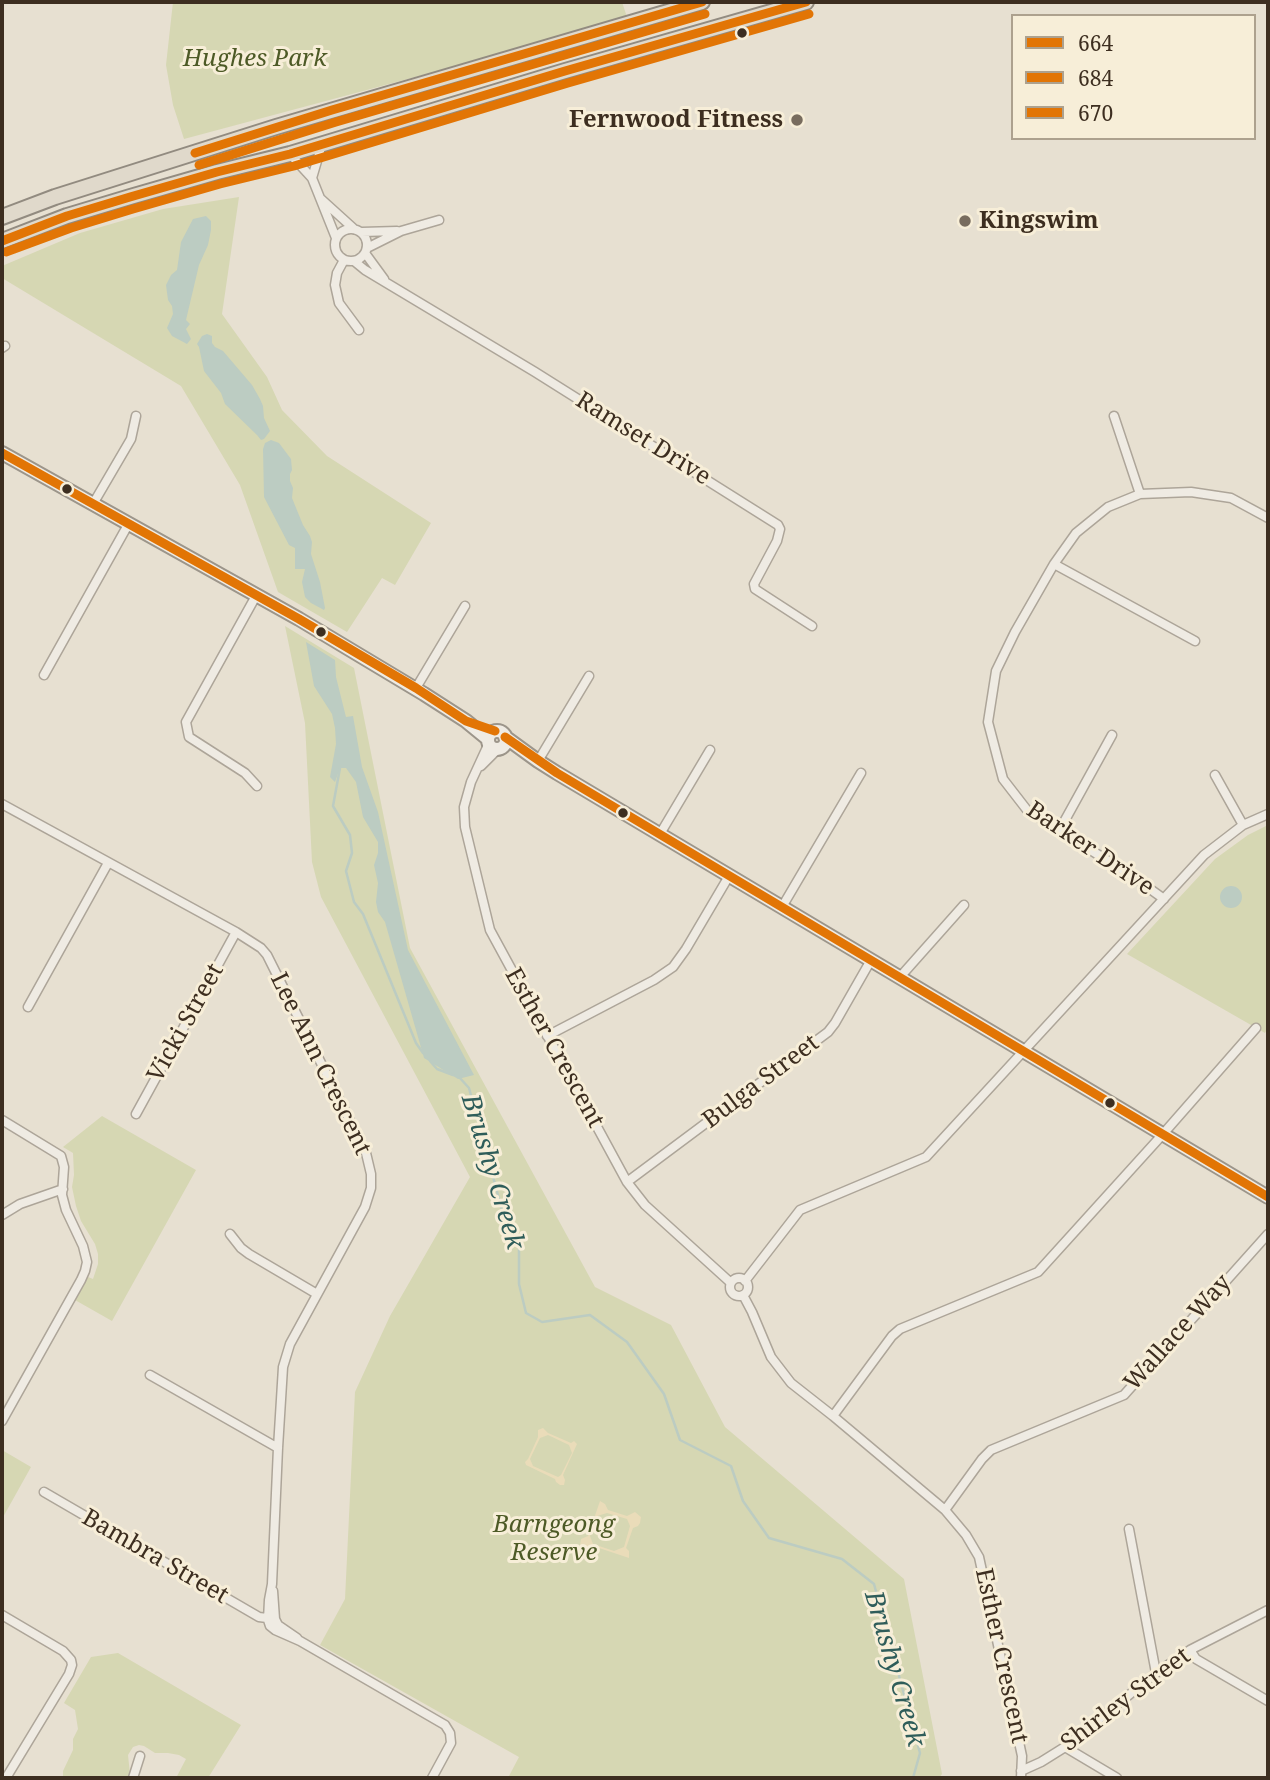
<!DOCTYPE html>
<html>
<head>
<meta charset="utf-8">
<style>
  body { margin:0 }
  #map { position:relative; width:1270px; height:1780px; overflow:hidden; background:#e7e0d1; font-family:"Noto Serif",serif }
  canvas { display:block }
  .frame { position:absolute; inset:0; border:4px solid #3d2e20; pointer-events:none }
  .legend { position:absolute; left:1011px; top:14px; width:245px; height:126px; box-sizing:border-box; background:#f7eed8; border:2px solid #ada18e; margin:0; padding:9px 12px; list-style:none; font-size:21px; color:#3d2e20 }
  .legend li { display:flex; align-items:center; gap:14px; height:35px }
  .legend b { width:35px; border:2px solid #ada18e }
</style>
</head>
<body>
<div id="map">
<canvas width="1270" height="1780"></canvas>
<div class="frame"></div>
<ul class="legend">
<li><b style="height:9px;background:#e27505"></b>664</li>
<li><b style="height:9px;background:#e27505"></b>684</li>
<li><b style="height:9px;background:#e27505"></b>670</li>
</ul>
</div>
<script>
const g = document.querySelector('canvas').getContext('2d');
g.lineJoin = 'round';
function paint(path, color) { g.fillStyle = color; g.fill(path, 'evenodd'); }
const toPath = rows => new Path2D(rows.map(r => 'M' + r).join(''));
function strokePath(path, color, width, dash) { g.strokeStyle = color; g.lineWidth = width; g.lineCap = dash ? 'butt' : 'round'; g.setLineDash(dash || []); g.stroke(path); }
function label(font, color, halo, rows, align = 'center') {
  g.font = font + ' "Noto Serif",serif'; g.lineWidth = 6; g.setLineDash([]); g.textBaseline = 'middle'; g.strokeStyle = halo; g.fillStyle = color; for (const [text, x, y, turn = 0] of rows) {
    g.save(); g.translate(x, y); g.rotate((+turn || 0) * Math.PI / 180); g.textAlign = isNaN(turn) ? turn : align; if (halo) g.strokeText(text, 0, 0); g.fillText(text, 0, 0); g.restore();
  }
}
const green = toPath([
  [173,2,622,2,628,20,184,139,173,105,166,65],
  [239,197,222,314,267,377,282,410,327,456,431,523,395,585,382,578,347,632,278,592,240,485,181,386,2,278,2,266,80,233,163,209],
  [285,626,354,668,410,948,595,1287,671,1325,725,1427,904,1579,942,1774,939,1778,512,1778,509,1776,519,1757,320,1645,345,1599,355,1392,390,1316,470,1177,321,897,312,862,305,723],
  [1268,825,1268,1027,1265,1033,1127,954,1215,859,1248,835],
  [102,1116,196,1170,112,1321,75,1300,88,1277,93,1279,98,1264,98,1254,95,1244,81,1221,76,1206,72,1187,74,1175,73,1153,63,1147],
  [2,1450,31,1467,2,1519],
  [118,1653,241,1725,208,1778,176,1778,186,1759,179,1755,168,1753,155,1753,144,1746,139,1745,133,1747,128,1755,130,1774,128,1778,63,1778,63,1771,73,1750,73,1739,78,1729,75,1710,64,1703,91,1657]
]);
const sand = toPath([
  [543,1428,548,1433,571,1443,574,1441,577,1444,563,1475,565,1480,564,1485,560,1485,556,1482,555,1479,526,1465,525,1462,528,1459,538,1437,538,1430],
  [548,1435,569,1445,572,1453,561,1475,558,1477,533,1466,530,1459,540,1438],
  [600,1501,605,1504,608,1510,627,1516,635,1512,641,1517,640,1523,638,1526,633,1528,626,1548,629,1551,629,1558,593,1546,585,1550,580,1546,581,1539,588,1536],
  [607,1513,627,1519,630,1526,624,1547,614,1551,593,1544,590,1536,597,1516]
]);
const water = toPath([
  [206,216,211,221,211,230,208,245,199,265,186,320,190,324,186,329,191,339,187,344,172,336,167,328,173,314,172,306,168,300,166,285,171,275,177,270,181,242,193,219],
  [207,334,212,336,212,343,215,347,223,351,252,385,260,399,263,406,264,418,270,431,264,439,261,440,257,435,225,404,221,393,204,371,199,347,197,344,202,336],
  [271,440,279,443,291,459,292,470,290,474,290,481,293,488,292,498,303,525,310,536,312,542,311,554,320,582,325,608,324,610,311,603,305,597,302,582,305,569,295,569,295,548,289,545,264,497,263,449,265,443],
  [306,642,335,660,336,677,346,717,353,716,362,767,378,812,408,950,474,1075,458,1079,424,1058,385,922,378,912,376,902,378,883,374,865,378,853,378,842,363,817,356,782,346,768,340,768,335,782,330,777,336,744,335,728,332,714,314,686],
  '1220 897a11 11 0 1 1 22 0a11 11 0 1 1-22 0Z'
]);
const stream = toPath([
  [340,768,333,806,350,835,352,853,346,871,354,902,363,914,416,1043,423,1053],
  [430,1061,437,1069,453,1075],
  [459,1077,469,1088,502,1210,519,1243,519,1284,526,1313,542,1322,590,1315,627,1342,664,1394,680,1440,731,1466,743,1501,769,1538,842,1559,874,1584,920,1753,913,1778]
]);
const minor = toPath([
  [290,154,312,178,336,238],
  [312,178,322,144],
  [321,199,353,228],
  '335 245a16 16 0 1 1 32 0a16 16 0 1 1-32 0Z',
  [362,232,397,231],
  [367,248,401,231,439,220],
  [365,253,384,279],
  [344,260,337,273,335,285,339,303,359,330],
  [354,261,365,270,535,372,778,525,780,529,777,541,754,584,755,589,812,626],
  [2,348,5,346],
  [1114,416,1140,494],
  [93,504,131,439,136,416],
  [1054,564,1195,641],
  [257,594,186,722,189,737,245,773,257,786],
  [44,675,129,523],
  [416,688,465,606],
  [489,743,471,782,464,807,465,827,490,930,627,1182,645,1205,731,1283],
  [538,761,589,676],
  [481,766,498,749],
  [1215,775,1243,825],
  [2,804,236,932,261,948,267,955,366,1153,371,1174,371,1188,365,1207,290,1344,283,1367,278,1448,272,1584,269,1600,268,1620,270,1626,275,1630,300,1641,445,1725,450,1733,451,1743,432,1778],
  [1059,831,1112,735],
  [660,834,710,750],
  [1164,899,1132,876,1027,810,1003,779,988,722,996,671,1015,632,1054,564,1076,533,1108,507,1140,494,1191,492,1231,498,1268,518],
  [782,907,861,773],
  [900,977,964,905],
  [28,1007,108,863],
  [547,1036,654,980,673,967,686,949,729,876],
  [136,1114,236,932],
  [2,1120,61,1156,64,1167,62,1195,66,1210,83,1246,87,1262,85,1271,81,1280,2,1421],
  [627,1182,828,1032,835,1023,871,960],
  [2,1215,20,1204,63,1189],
  [230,1234,241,1248,249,1254,317,1294],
  '730 1287a9 9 0 1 1 18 0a9 9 0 1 1-18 0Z',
  [745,1281,800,1210,926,1157,1204,855,1243,825,1268,814],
  [743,1295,752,1312,771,1357,791,1383,833,1416,945,1510,966,1535,979,1557,1022,1756,1021,1778],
  [150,1375,278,1448],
  [833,1416,892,1336,900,1329,1038,1272,1163,1134,1256,1028],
  [44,1492,259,1617,275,1619,278,1625,297,1638],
  [945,1510,982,1459,991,1450,1124,1395,1268,1234],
  [1129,1529,1156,1673],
  [273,1591,275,1619],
  [2,1615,63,1651,71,1660,72,1665,69,1674,6,1778],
  [1190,1650,1196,1659,1268,1701],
  [1065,1747,1117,1778],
  [1021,1771,1041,1762,1065,1747,1156,1673,1190,1650,1268,1610],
  [133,1778,140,1756]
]);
const secondary = toPath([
  [2,453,299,619,424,694,466,721,488,739],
  '488 740a9 9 0 1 1 18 0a9 9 0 1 1-18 0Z',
  [505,737,538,761,557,773,1268,1197]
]);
const trunk = toPath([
  [2,217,55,197,276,127,702,2],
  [2,241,67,216,130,197,217,172,290,154,565,71,806,2]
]);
const bus1 = toPath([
  [2,453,299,619,416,688,466,721,495,731],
  [505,737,557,773,1268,1197]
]);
const bus2 = toPath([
  [195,153,332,110,702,2],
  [2,241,67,216,130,197,217,172,290,154,565,71,806,2]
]);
const bus3 = toPath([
  [199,165,336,122,705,14],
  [6,252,71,228,133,209,220,184,294,166,568,83,809,14]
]);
const markers = [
  [742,33,6,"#3d2e20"],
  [797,120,7,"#786c5e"],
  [965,221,7,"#786c5e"],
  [67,489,6,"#3d2e20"],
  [321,632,6,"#3d2e20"],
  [623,813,6,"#3d2e20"],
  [1110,1103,6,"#3d2e20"]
];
const parkNames = [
  ["Hughes Park",255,59],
  ["Barngeong",554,1525],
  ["Reserve",554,1553]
];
const poiNames = [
  ["Fernwood Fitness",783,120],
  ["Kingswim",979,221,"left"]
];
const streetNames = [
  ["Ramset Drive",643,439,32],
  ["Barker Drive",1090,849,34],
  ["Vicki Street",186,1023,-61],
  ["Esther Crescent",554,1048,61],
  ["Lee Ann Crescent",320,1064,64],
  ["Bulga Street",761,1082,-37],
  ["Wallace Way",1178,1333,-48],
  ["Bambra Street",155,1557,30],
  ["Esther Crescent",1001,1656,78],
  ["Shirley Street",1126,1700,-37]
];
const waterNames = [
  ["Brushy Creek",492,1172,73],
  ["Brushy Creek",894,1669,74]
];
paint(green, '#d6d7b3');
paint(sand, '#eadcb9');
paint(water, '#bcccc2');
strokePath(stream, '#bcccc2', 2.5);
strokePath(minor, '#ada599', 11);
strokePath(secondary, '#9c958a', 16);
strokePath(trunk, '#928b80', 18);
strokePath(minor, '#efebe3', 8);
strokePath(secondary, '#efebe3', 12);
strokePath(trunk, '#e0d9cb', 14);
strokePath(bus1, '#e27505', 9);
strokePath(bus2, '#e27505', 9);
strokePath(bus3, '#e27505', 9);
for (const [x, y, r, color] of markers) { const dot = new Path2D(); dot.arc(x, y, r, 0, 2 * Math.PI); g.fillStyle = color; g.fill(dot); strokePath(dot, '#f7eed8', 2.5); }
label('italic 24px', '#4d5a26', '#f7eed8', parkNames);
label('bold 24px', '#3d2e20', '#f7eed8', poiNames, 'right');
label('24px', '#3d2e20', '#f7eed8', streetNames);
label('italic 26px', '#2f5d5a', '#f7eed8', waterNames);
</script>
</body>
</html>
